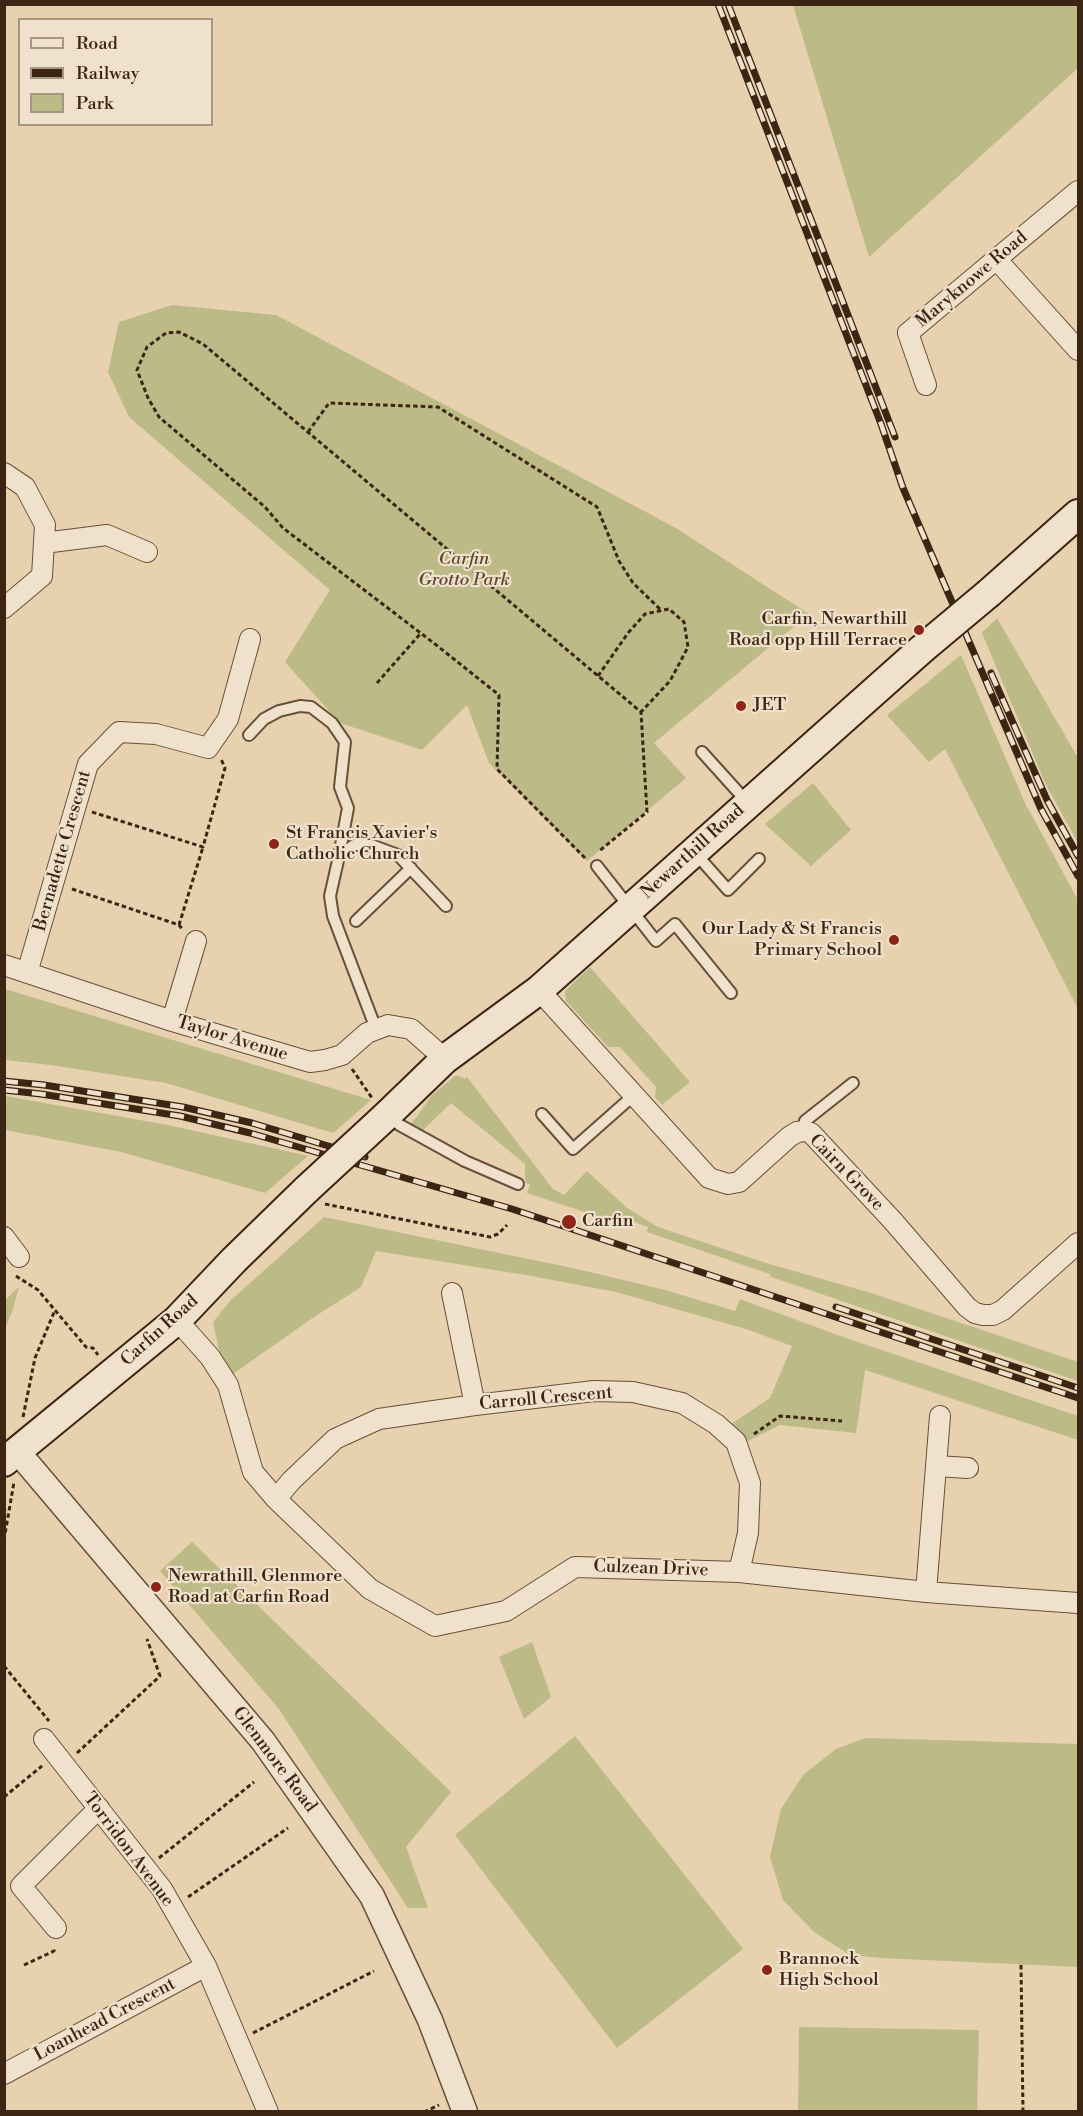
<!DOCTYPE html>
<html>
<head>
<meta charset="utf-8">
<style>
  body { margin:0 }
  #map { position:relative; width:1083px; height:2116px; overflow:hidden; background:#e7d1af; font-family:"Libre Bodoni",serif }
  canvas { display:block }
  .frame { position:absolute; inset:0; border:6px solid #3c2513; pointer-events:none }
  .legend { position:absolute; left:18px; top:18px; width:195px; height:108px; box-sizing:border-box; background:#efe1cb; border:2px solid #a79681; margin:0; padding:8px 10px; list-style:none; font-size:18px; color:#3c2513 }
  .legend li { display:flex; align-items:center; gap:12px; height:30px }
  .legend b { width:30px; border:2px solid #a79681 }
</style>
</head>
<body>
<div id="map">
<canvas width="1083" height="2116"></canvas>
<div class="frame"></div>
<ul class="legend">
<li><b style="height:8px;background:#efe1cb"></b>Road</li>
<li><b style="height:8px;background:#3c2513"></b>Railway</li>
<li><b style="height:16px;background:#bcba86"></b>Park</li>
</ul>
</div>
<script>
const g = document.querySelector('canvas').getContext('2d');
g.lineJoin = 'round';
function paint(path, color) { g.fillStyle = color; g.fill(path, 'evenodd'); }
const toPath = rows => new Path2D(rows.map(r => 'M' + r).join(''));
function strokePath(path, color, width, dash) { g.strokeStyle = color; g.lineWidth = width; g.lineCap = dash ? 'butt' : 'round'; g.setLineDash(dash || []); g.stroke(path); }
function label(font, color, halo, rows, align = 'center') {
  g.font = font + ' "Libre Bodoni",serif'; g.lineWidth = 4.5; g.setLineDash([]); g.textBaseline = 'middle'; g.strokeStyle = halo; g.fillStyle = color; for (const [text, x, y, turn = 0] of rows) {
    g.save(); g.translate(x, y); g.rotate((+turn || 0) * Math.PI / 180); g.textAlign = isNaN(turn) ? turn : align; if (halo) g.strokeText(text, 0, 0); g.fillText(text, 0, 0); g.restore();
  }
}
const green = toPath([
  [793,5,1078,5,1078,68,869,257],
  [172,305,276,315,676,528,809,614,654,743,686,778,587,861,489,763,467,705,422,750,340,723,285,662,330,590,129,417,108,372,119,322],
  [997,618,1078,758,1078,843,1045,783,982,633],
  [961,655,1025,803,1078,900,1078,1009,945,749,929,762,887,715],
  [813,783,851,830,811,866,765,824],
  [590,967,690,1082,662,1105,655,1097,656,1087,620,1047,608,1047,566,1001,565,991],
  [5,989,305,1080,371,1100,333,1133,166,1083,51,1065,5,1060],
  [456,1075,465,1079,467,1077,553,1189,564,1195,587,1171,627,1208,658,1227,766,1263,871,1293,1078,1362,1078,1381,771,1277,770,1274,647,1232,648,1227,620,1217,618,1223,527,1193,530,1185,525,1182,525,1164,451,1103,423,1130,407,1127,415,1119,432,1095],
  [5,1096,168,1125,308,1156,265,1193,121,1152,5,1130],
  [324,1217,577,1269,665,1290,735,1311,740,1299,843,1337,1078,1416,1078,1440,865,1370,856,1433,780,1425,740,1445,725,1428,770,1398,792,1346,746,1329,616,1292,526,1275,376,1251,361,1287,314,1317,230,1376,219,1350,213,1322,231,1300],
  [19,1287,12,1312,5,1329,5,1300],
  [192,1542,451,1792,406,1847,428,1908,408,1908,279,1709,160,1571],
  [532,1642,551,1697,524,1719,499,1657],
  [575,1736,743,1949,617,2048,455,1835],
  [866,1738,1078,1744,1078,1967,882,1958,850,1955,814,1932,783,1900,770,1857,781,1809,804,1774,836,1749],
  [799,2027,979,2030,977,2111,798,2111]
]);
const path = toPath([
  [308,432,329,403,438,407,597,507,619,561,633,583,662,611],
  [598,676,628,633,645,614,669,609,684,622,688,647,670,681,641,712],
  [377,683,421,633],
  [92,812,203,847,225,768,221,759],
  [585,858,497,769,499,695,435,644,283,528,265,507,159,417,148,398,137,370,147,347,166,333,179,332,203,344,641,712,647,812,598,852],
  [72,889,179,925,183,930],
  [179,925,203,847],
  [352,1069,372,1098],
  [325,1204,490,1237,498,1234,507,1225],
  [16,1276,38,1290,86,1347,93,1348,98,1355],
  [23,1417,35,1358,55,1310],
  [754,1434,780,1416,842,1421],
  [4,1540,14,1482],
  [4,1666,49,1721],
  [77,1753,160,1676,147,1639],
  [4,1797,42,1766],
  [159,1858,254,1782],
  [188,1897,288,1828],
  [24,1965,54,1951,54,1947],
  [1021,1965,1023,2112],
  [253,2033,374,1971],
  [424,2112,439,2105]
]);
const service = toPath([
  [249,735,264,719,279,711,300,706,311,707,332,723,345,742,340,787,348,808,339,856],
  [702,752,748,803],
  [696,854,728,890,759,859],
  [597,866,656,941,675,924,731,993],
  [356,921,411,868],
  [376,1029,333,916,330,896,339,856,354,845,371,845,398,855,446,906],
  [542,1114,573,1149,634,1095],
  [387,1118,465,1161,518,1184],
  [804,1131,805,1121,853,1083]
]);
const minor = toPath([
  [997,260,1078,350],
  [926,385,908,333,1078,191],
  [4,473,25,487,45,525,42,576,4,608],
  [44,543,107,535,147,552],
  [4,965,172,1021,310,1062,325,1060,342,1055,367,1033,388,1025,411,1029,445,1059],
  [27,973,88,764,119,732,156,734,208,748,228,719,250,639],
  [539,990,709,1178,728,1184,739,1182,789,1137,797,1132,804,1131,811,1133,893,1221,967,1307,975,1313,983,1315,993,1315,1003,1310,1078,1243],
  [172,1021,196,941],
  [4,1237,19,1257],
  [452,1293,475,1405],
  [177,1320,210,1357,228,1385,253,1472,276,1499,370,1589,435,1626,506,1611,575,1567,739,1572,926,1592,1078,1603],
  [936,1466,968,1468],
  [276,1499,291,1481,335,1439,379,1419,475,1405,594,1391,633,1392,682,1403,716,1424,736,1442,750,1483,748,1533,739,1572],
  [926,1592,940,1416],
  [44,1739,162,1889,206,1966,268,2112],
  [56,1928,21,1886,99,1808],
  [4,2074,206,1966]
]);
const tertiary = toPath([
  [17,1451,263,1741,372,1896,430,2020,465,2112]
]);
const secondary = toPath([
  [989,593,1078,514],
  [385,1117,445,1059,539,990,922,649],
  [4,1462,177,1320,234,1260,307,1189]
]);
const rail = toPath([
  [718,4,881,424,903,488,1041,809,1078,876],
  [728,4,895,437],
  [991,673,1047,800,1078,856],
  [4,1081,44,1085,183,1107,252,1123,365,1157],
  [4,1090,41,1094,180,1116,250,1133,512,1209,1078,1398],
  [836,1307,1078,1388]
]);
const secondaryBridge = toPath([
  [922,649,989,593],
  [307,1189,385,1117]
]);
const markers = [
  [919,630,6,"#8f2418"],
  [741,706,6,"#8f2418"],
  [274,844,6,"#8f2418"],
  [894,940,6,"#8f2418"],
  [569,1222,8,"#8f2418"],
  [156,1587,6,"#8f2418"],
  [767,1970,6,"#8f2418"]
];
const streetNames = [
  ["Maryknowe Road",972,280,-40],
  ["Bernadette Crescent",63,851,-74],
  ["Newarthill Road",693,852,-42],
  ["Taylor Avenue",232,1039,17],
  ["Cairn Grove",846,1173,46],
  ["Carfin Road",160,1331,-42],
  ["Carroll Crescent",546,1399,-5],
  ["Culzean Drive",651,1569,2],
  ["Glenmore Road",274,1760,53],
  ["Torridon Avenue",128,1850,53],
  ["Loanhead Crescent",105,2020,-28]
];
const parkNames = [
  ["Carfin",464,560],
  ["Grotto Park",464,581]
];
const poiNames = [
  ["Carfin, Newarthill",907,620,"right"],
  ["Road opp Hill Terrace",907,641,"right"],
  ["JET",753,706],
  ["St Francis Xavier's",286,834],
  ["Catholic Church",286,855],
  ["Our Lady & St Francis",882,930,"right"],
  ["Primary School",882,951,"right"],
  ["Carfin",582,1222],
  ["Newrathill, Glenmore",168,1577],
  ["Road at Carfin Road",168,1598],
  ["Brannock",779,1960],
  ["High School",779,1981]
];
paint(green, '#bcba86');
strokePath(service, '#67503a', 14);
strokePath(minor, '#67503a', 22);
strokePath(tertiary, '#67503a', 27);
strokePath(secondary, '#3c2513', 32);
strokePath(path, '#3c2513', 3, [4.5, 3]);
strokePath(service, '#efe1cb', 10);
strokePath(minor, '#efe1cb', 20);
strokePath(tertiary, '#efe1cb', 24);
strokePath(secondary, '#efe1cb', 28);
strokePath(rail, '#3c2513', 7);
strokePath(rail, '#efe1cb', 4.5, [14]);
strokePath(secondaryBridge, '#3c2513', 32, []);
strokePath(secondaryBridge, '#efe1cb', 28);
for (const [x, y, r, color] of markers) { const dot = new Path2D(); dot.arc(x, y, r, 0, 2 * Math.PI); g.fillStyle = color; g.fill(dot); strokePath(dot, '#efe1cb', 2); }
label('18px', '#3c2513', '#efe1cb', streetNames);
label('italic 18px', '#5c4a30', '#efe1cb', parkNames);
label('18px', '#3c2513', '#efe1cb', poiNames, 'left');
</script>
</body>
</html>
